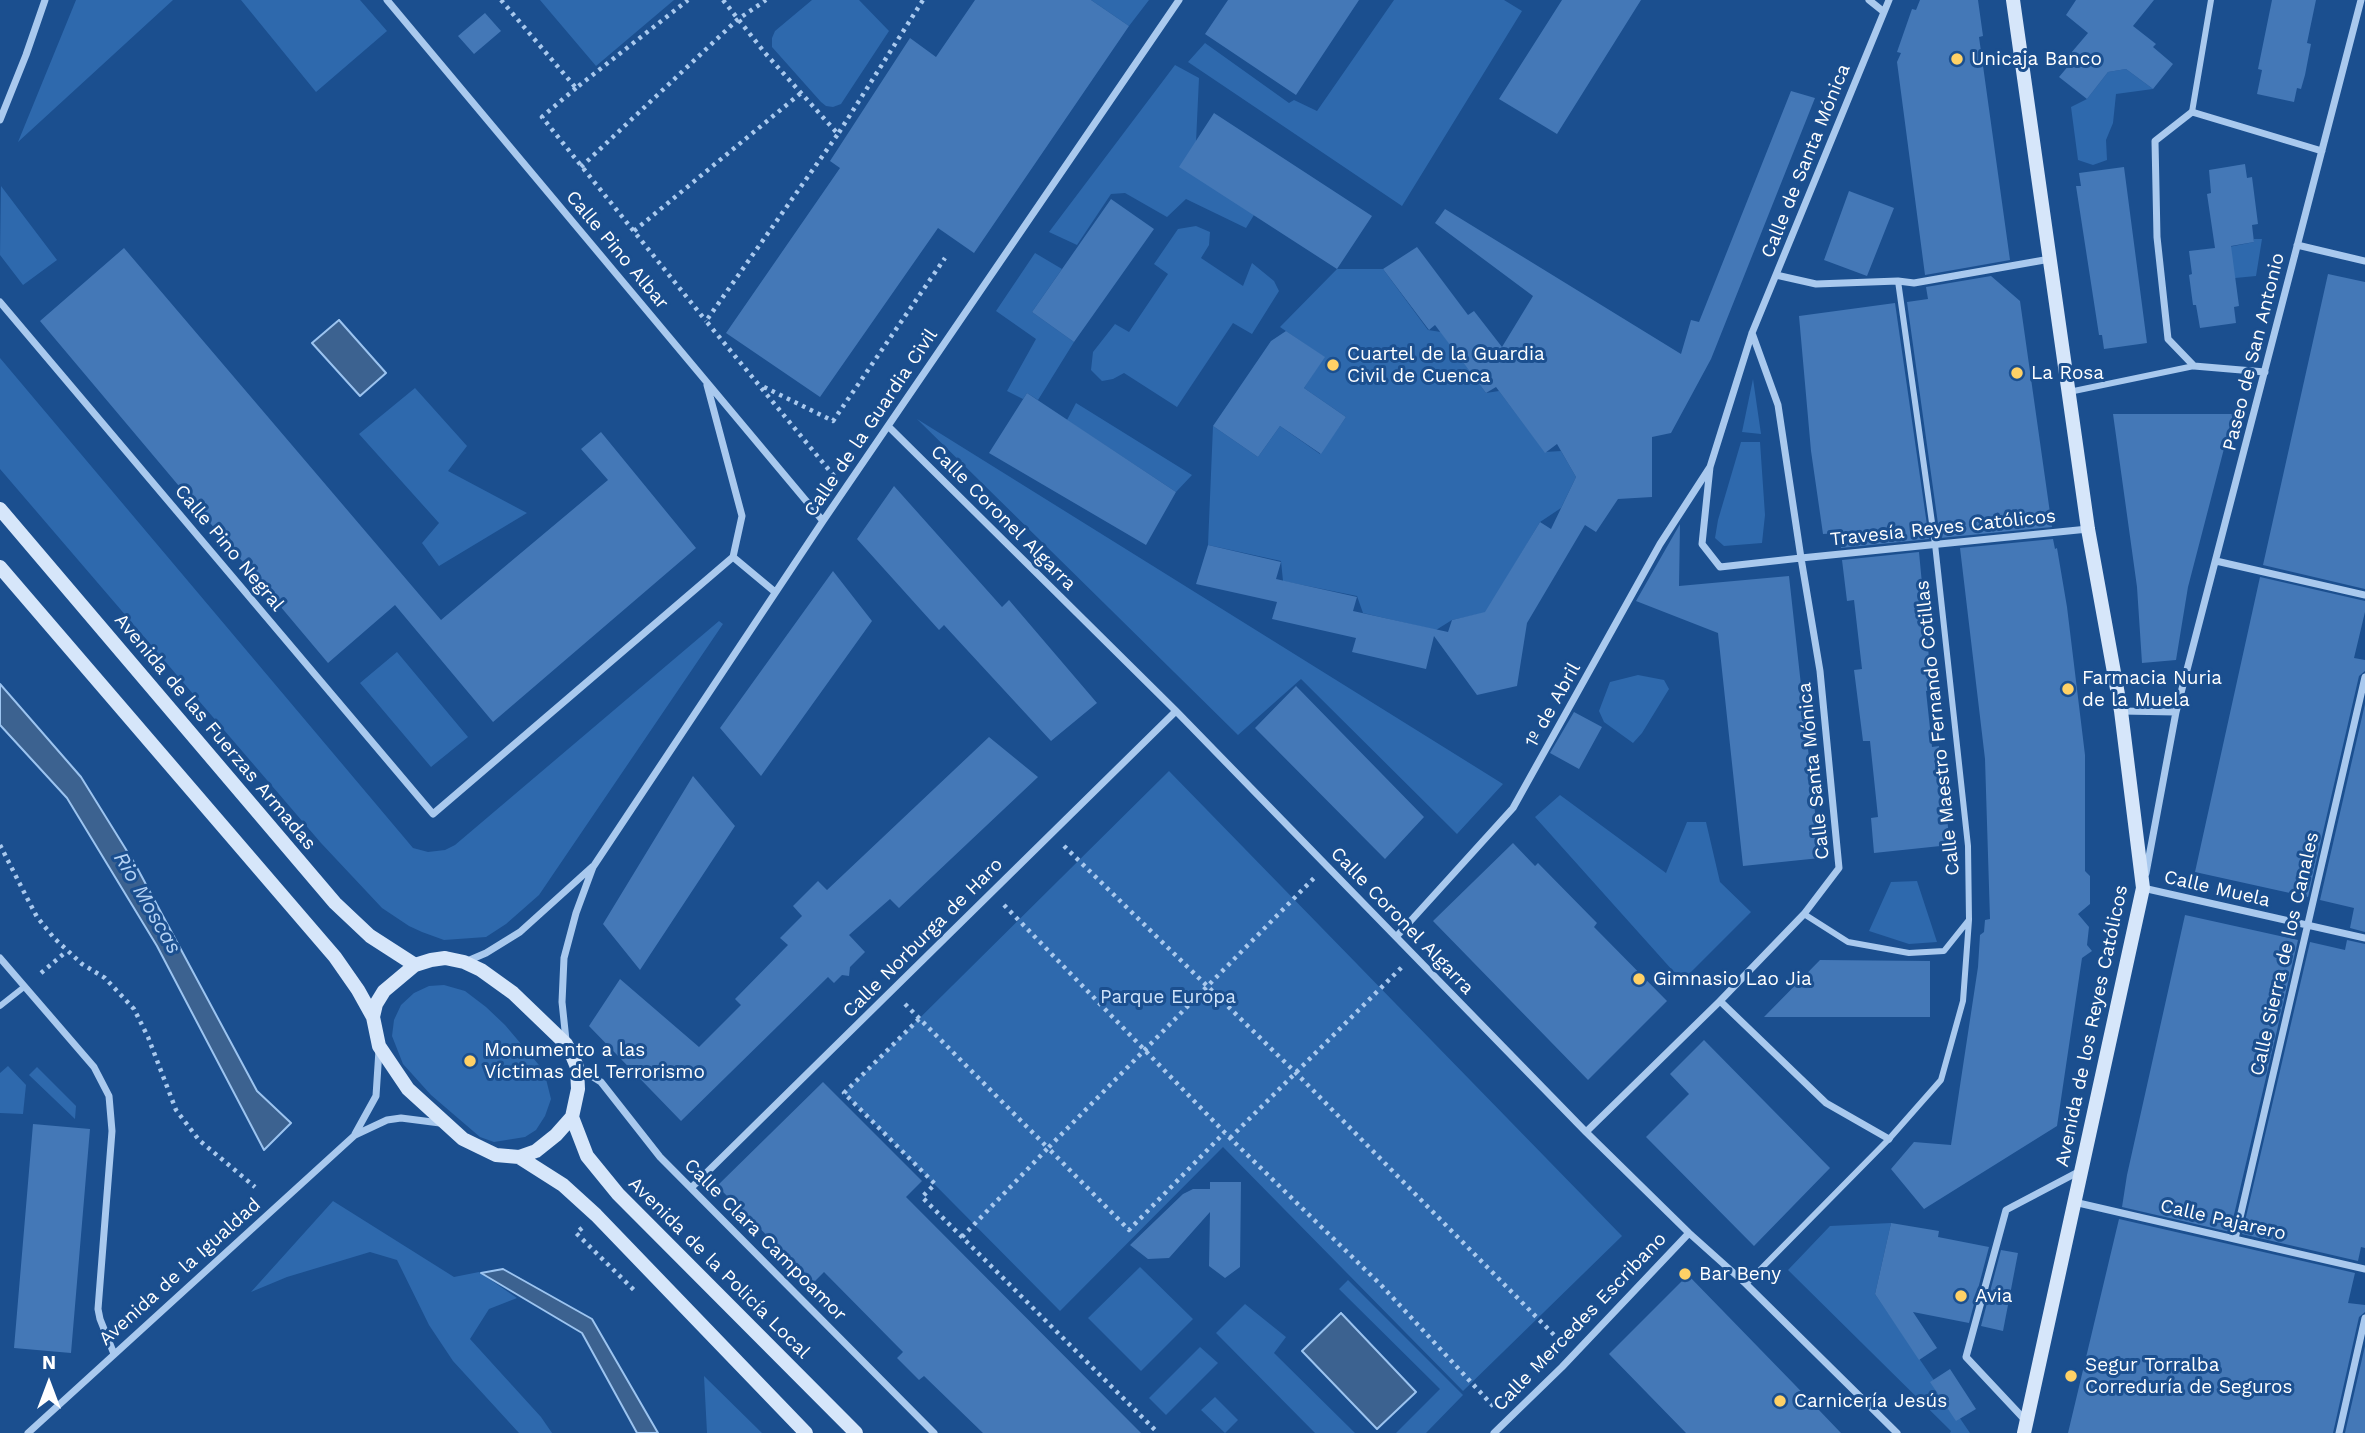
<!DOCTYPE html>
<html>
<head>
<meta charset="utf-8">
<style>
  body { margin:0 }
  #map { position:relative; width:2365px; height:1433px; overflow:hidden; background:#1b4f8f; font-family:"Work Sans",sans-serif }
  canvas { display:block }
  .north { position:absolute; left:14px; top:1349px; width:70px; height:70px; -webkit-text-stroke:5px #1b4f8f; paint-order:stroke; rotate:0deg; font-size:19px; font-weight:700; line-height:28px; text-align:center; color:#fff }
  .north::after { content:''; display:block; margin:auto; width:24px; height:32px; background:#fff; clip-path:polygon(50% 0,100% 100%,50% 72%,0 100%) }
</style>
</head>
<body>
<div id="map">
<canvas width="2365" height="1433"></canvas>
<div class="north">N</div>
</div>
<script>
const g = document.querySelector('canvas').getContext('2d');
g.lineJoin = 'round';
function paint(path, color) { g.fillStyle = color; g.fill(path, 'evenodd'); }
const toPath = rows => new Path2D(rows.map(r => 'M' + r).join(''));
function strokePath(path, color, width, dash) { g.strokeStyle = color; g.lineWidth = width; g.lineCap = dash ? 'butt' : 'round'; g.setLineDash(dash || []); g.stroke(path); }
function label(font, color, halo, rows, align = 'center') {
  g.font = font + ' "Work Sans",sans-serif'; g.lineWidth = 6; g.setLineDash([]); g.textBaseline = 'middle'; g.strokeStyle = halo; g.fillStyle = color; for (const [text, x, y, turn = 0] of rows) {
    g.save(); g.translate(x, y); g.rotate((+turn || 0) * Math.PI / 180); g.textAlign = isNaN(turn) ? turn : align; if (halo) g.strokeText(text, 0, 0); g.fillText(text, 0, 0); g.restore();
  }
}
const green = toPath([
  [76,0,173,0,18,142],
  [241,0,360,0,387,31,316,92],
  [540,0,674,0,596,66],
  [812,0,859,0,889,31,841,104,833,107,826,106,821,102,772,47,772,38,775,31],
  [1091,0,1149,0,1129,26],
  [1394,0,1504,0,1522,11,1402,206,1188,62,1205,43,1289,103,1294,100,1317,111],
  [1175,65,1199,78,1196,142,1254,215,1246,228,1186,199,1167,217,1125,193,1111,194,1077,245,1049,232],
  [2126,69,2153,89,2116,94,2113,123,2106,140,2107,160,2093,165,2078,160,2071,107,2087,99,2108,72],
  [1,186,57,260,23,285,0,255],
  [1196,226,1210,232,1209,245,1201,258,1243,286,1252,263,1274,281,1279,291,1252,334,1233,323,1177,407,1124,373,1113,379,1102,381,1091,370,1093,352,1115,324,1129,332,1168,274,1154,264,1178,229],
  [2254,239,2262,239,2256,276,2235,278,2224,248,2254,242],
  [1035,253,1062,269,1032,312,1074,342,1038,400,1027,393,1023,399,1007,391,1036,339,996,311],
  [1337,269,1383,269,1428,330,1441,332,1486,393,1499,391,1545,452,1561,451,1576,477,1561,508,1540,522,1501,587,1498,610,1452,620,1436,630,1363,613,1357,596,1283,581,1281,561,1208,545,1213,426,1258,457,1280,426,1320,454,1346,417,1304,388,1324,357,1280,327],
  [0,358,413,848,428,852,445,850,455,845,719,621,723,624,539,895,506,924,486,937,444,940,422,932,409,926,382,908,321,843,0,469],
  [1753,379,1761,434,1742,432],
  [415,388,467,446,448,471,527,513,439,566,422,543,439,523,359,434],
  [1076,403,1192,475,1176,492,1067,420],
  [917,419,1503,784,1457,834,1301,679,1238,735],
  [1741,442,1760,442,1765,515,1762,543,1724,546,1715,538,1718,520],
  [397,652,468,737,431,767,360,683],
  [1638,675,1664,680,1669,689,1642,733,1633,743,1604,722,1599,711,1610,682],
  [1169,771,1622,1236,1463,1391,1223,1147,1060,1311,844,1093],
  [1560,795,1666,873,1687,822,1706,822,1720,882,1751,912,1682,981,1535,817],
  [1917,881,1937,942,1909,944,1869,931,1891,882],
  [444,985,465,991,486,1007,505,1025,544,1071,551,1099,545,1116,536,1130,525,1137,494,1142,480,1137,431,1095,403,1064,392,1036,394,1020,401,1005,414,993,429,986],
  [8,1066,26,1085,23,1114,0,1113,0,1073],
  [37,1067,76,1106,75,1119,29,1075],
  [333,1201,454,1277,479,1272,517,1298,489,1309,470,1339,541,1417,552,1433,519,1433,453,1361,429,1325,397,1260,370,1252,287,1277,251,1292],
  [1891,1223,1875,1294,1970,1433,1950,1433,1951,1431,1788,1270,1830,1226],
  [1140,1267,1193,1319,1141,1371,1088,1318],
  [1348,1280,1463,1395,1426,1433,1396,1433,1440,1389,1339,1289],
  [1245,1304,1286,1337,1274,1353,1355,1433,1315,1433,1216,1333],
  [1200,1347,1218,1363,1166,1415,1149,1398],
  [704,1376,762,1433,707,1433],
  [1215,1397,1238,1420,1225,1433,1201,1410]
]);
const water = toPath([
  [339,320,386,373,360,396,312,343,339,320],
  [0,684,81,777,135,864,257,1091,291,1123,264,1150,157,946,67,798,0,725,0,684],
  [503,1269,592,1319,658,1433,637,1433,582,1333,481,1273,503,1269],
  [1341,1313,1416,1392,1377,1429,1302,1351,1341,1313]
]);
const building = toPath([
  [975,0,1091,0,1129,26,974,253,938,228,820,397,726,333,840,168,830,161,910,38,936,57],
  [1228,0,1359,0,1296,95,1205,34],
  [1562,0,1641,0,1557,134,1499,99],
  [1920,0,1978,0,1983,36,1979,37,2010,260,1925,275,1897,62,1901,53,1897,52,1912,9,1916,10],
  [2076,0,2154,0,2133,26,2156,44,2153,47,2173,64,2153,89,2126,69,2108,72,2087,99,2059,77,2075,58,2071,53,2088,33,2066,15],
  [2272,0,2316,0,2307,43,2311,44,2305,75,2301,89,2297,88,2294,102,2257,94,2262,70,2258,69],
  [485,13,501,31,474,54,458,36],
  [1791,91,1815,98,1711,359,1671,433,1652,437,1652,497,1618,499,1596,532,1585,525,1527,623,1517,686,1477,695,1434,636,1426,669,1352,652,1356,638,1272,619,1277,602,1196,584,1208,545,1281,562,1276,579,1357,597,1353,611,1448,632,1452,620,1485,612,1540,522,1551,529,1576,477,1557,444,1545,453,1496,387,1486,393,1435,325,1429,330,1383,269,1417,247,1468,315,1474,311,1502,347,1533,296,1435,223,1445,209,1681,354,1691,320,1699,322],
  [1214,113,1372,216,1337,269,1179,167],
  [2245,164,2247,178,2252,177,2258,224,2252,225,2254,242,2231,246,2239,306,2234,307,2236,323,2200,328,2196,305,2193,305,2189,275,2192,274,2189,251,2215,248,2207,194,2211,193,2209,170],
  [2124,167,2147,343,2104,349,2102,335,2099,335,2076,186,2081,186,2079,173],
  [1849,191,1894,208,1867,276,1824,260],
  [1111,199,1154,229,1074,342,1032,312],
  [124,248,441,620,608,480,581,449,601,432,696,548,493,722,395,605,328,663,40,321],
  [2328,274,2365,282,2365,589,2263,565],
  [1991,276,2020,301,2052,527,1940,538,1907,302,1928,299,1926,287],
  [1895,303,1929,539,1841,548,1839,533,1823,534,1811,451,1799,316],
  [1286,331,1325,357,1304,388,1346,417,1321,454,1280,426,1258,457,1213,426,1271,341],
  [1027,393,1176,492,1146,545,989,453],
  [2113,414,2233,414,2188,587,2176,660,2142,663,2137,587],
  [894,486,1002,607,1009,600,1097,703,1051,741,944,625,939,630,857,539],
  [1680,524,1679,586,1789,576,1820,858,1743,866,1718,633,1636,601],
  [2053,539,2055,549,2057,548,2067,607,2085,755,2085,871,2090,876,2090,904,2078,914,2089,927,2087,945,2092,951,2082,958,2057,1126,1924,1209,1891,1169,1914,1142,1951,1145,1978,967,1980,935,1984,932,1985,920,1990,919,1985,759,1960,548],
  [1919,552,1932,690,1926,691,1932,747,1939,746,1950,845,1874,853,1871,818,1878,817,1870,741,1863,741,1854,670,1862,669,1854,600,1847,601,1842,560],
  [833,571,872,621,761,776,720,728],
  [2260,577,2365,601,2365,612,2354,658,2365,660,2365,671,2359,676,2308,897,2195,872],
  [1296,686,1424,817,1385,859,1255,728],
  [2365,704,2365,932,2350,928,2354,908,2320,900],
  [1574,712,1602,727,1579,769,1550,753],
  [989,737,1038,777,899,908,890,899,849,935,865,952,850,967,849,976,842,975,834,983,828,977,681,1121,589,1026,620,979,699,1047,741,1005,735,999,788,945,780,938,802,916,793,906,818,881,827,890],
  [693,776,735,826,640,970,603,924],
  [1513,843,1535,866,1538,863,1597,923,1594,927,1667,1001,1588,1080,1433,921],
  [2185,915,2298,940,2230,1232,2122,1207,2127,1175],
  [2347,940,2365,944,2365,1248,2361,1247,2358,1261,2242,1234,2310,942,2345,950],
  [1820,960,1930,961,1930,1017,1764,1017],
  [1704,1040,1830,1168,1754,1246,1646,1137,1689,1094,1670,1074],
  [823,1082,922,1181,906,1197,1141,1433,983,1433,924,1376,919,1380,897,1358,903,1352,824,1272,814,1282,717,1186],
  [33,1124,90,1129,71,1353,14,1348],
  [1210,1182,1241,1182,1240,1267,1225,1278,1209,1266,1210,1212,1169,1258,1148,1259,1130,1245,1183,1194,1193,1189,1210,1189],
  [2119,1219,2355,1273,2348,1303,2365,1305,2365,1312,2359,1317,2333,1433,2068,1433],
  [1891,1223,1939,1231,1938,1237,1989,1247,1969,1323,1913,1312,1937,1348,1919,1360,1875,1294],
  [2001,1250,2018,1253,2003,1331,1981,1326],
  [1688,1275,1794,1384,1841,1433,1686,1433,1609,1354],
  [2365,1346,2365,1433,2345,1433],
  [1950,1369,1976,1409,1956,1421,1930,1382]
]);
const path = toPath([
  [501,0,576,88,688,0],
  [723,0,765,53,838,134,923,0],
  [576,88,542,117,706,321],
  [581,167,737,20,766,0],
  [634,231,801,93],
  [764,387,833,421,945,258],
  [834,476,706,321,838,134],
  [0,845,26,896,37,917,54,938,82,964,105,978,134,1009,148,1037,176,1110,199,1140,255,1187],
  [1064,846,1295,1072,1561,1342],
  [1004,905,1230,1138,1381,1285,1494,1407],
  [41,973,67,951],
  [905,1004,1048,1148,1314,878],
  [919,1019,844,1093,935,1184,922,1197,1158,1433],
  [1230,1138,1403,966],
  [582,1228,576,1233,637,1293],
  [962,1237,1048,1148,1129,1230,1224,1133]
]);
const pedestrian = toPath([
  [2192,112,2211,0],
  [2069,392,2194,366],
  [1804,914,1848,942,1909,953,1944,951,1968,921],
  [0,1006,24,987],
  [1746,1284,1889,1139,1941,1080,1963,1001,1969,920,1968,846,1935,544,1898,281]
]);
const minor = toPath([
  [387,0,823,521],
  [1869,0,1884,12],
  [0,120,26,55,45,0],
  [2297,245,2365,261],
  [1776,275,1816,284,1898,281,1914,283,2050,259],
  [0,302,433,814,733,557],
  [1752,333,1778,405,1801,558,1720,567,1702,544,1710,467,1752,333],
  [1752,333,1889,0],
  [2265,372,2194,366,2168,339,2157,237,2155,141,2192,112,2322,151],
  [707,385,742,516,733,557],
  [888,426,1176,711,1586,1132,1689,1233,1746,1284,1897,1433],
  [733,557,775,592],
  [2216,561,2365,595],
  [2121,711,2176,712],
  [2146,873,2176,712,2361,0],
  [2144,885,2143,888,2365,938],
  [1396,937,1513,808,1660,544,1710,467],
  [0,958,94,1067,109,1096,112,1131,98,1309,100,1319,114,1354],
  [465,962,486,953,520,932,592,867],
  [1720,1001,1826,1103,1889,1139],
  [566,1040,562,1002,564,958,576,913,593,867,823,521,1179,0],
  [579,1068,601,1082,660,1157,934,1433],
  [1586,1132,1720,1001,1804,914,1839,868,1820,671,1801,558,2088,529],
  [355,1134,376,1096,379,1050],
  [692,1187,1176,711],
  [2074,1202,2365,1269],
  [2235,1239,2365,677],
  [2026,1421,1966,1357,2006,1210,2080,1171],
  [28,1433,355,1135,387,1120,401,1118,440,1123],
  [1494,1433,1562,1367,1689,1233],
  [2339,1433,2365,1318]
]);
const secondary = toPath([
  [2013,0,2088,529,2121,711,2143,888,2024,1433],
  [0,509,335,903,370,936,415,965],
  [0,567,335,957,358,990,373,1017],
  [445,958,464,962,481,970,513,993,566,1044,572,1055,577,1067,578,1089,572,1117,556,1135,536,1151,519,1157,496,1155,463,1139,408,1089,379,1046,373,1017,376,1004,384,991,415,965,431,960,445,958],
  [572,1117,587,1156,618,1194,856,1433],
  [519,1157,563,1185,596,1215,806,1433]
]);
const markers = [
  [1957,59,7,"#ffd166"],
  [1333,365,7,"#ffd166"],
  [2017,373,7,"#ffd166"],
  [2068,689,7,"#ffd166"],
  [1639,979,7,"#ffd166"],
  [470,1061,7,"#ffd166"],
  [1685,1274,7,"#ffd166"],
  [1961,1296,7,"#ffd166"],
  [2071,1376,7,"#ffd166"],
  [1780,1401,7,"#ffd166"]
];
const poiNames = [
  ["Unicaja Banco",1971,59],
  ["Cuartel de la Guardia",1347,354],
  ["Civil de Cuenca",1347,376],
  ["La Rosa",2031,373],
  ["Farmacia Nuria",2082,678],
  ["de la Muela",2082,700],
  ["Gimnasio Lao Jia",1653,979],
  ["Monumento a las",484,1050],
  ["Víctimas del Terrorismo",484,1072],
  ["Bar Beny",1699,1274],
  ["Avia",1975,1296],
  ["Segur Torralba",2085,1365],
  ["Correduría de Seguros",2085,1387],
  ["Carnicería Jesús",1794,1401]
];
const streetNames = [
  ["Calle de Santa Mónica",1806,161,-68],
  ["Calle Pino Albar",617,250,50],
  ["Paseo de San Antonio",2254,352,-76],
  ["Calle de la Guardia Civil",871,423,-56],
  ["Calle Coronel Algarra",1003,518,45],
  ["Travesía Reyes Católicos",1943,528,-6],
  ["Calle Pino Negral",229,548,50],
  ["1º de Abril",1553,705,-61],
  ["Calle Maestro Fernando Cotillas",1938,728,-96],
  ["Avenida de las Fuerzas Armadas",215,732,50],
  ["Calle Santa Mónica",1814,771,-96],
  ["Calle Muela",2217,889,13],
  ["Calle Coronel Algarra",1402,921,46],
  ["Calle Norburga de Haro",923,938,-45],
  ["Calle Sierra de los Canales",2285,954,-77],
  ["Avenida de los Reyes Católicos",2092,1026,-78],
  ["Calle Pajarero",2223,1220,13],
  ["Calle Clara Campoamor",765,1240,45],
  ["Avenida de la Policía Local",719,1268,45],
  ["Avenida de la Igualdad",180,1272,-42],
  ["Calle Mercedes Escribano",1580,1322,-46]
];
const parkNames = [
  ["Parque Europa",1168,997]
];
const waterNames = [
  ["Rio Moscas",147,903,60]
];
paint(green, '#2e69ad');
paint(water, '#3c6290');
strokePath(water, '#9cc4f0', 2);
paint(building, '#4478b7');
strokePath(path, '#a9c9ee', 4.5, [3.5, 5]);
strokePath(pedestrian, '#a9c9ee', 6);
strokePath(minor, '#a9c9ee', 7);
strokePath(secondary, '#d6e6fa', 14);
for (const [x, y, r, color] of markers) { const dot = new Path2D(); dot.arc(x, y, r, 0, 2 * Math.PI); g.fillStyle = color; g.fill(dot); strokePath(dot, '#1b4f8f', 2.5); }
label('19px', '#fff', '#1b4f8f', poiNames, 'left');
label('19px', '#fff', '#1b4f8f', streetNames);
label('19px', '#cfe3fa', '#1b4f8f', parkNames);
label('italic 21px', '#b5d3f5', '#1b4f8f', waterNames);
</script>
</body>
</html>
